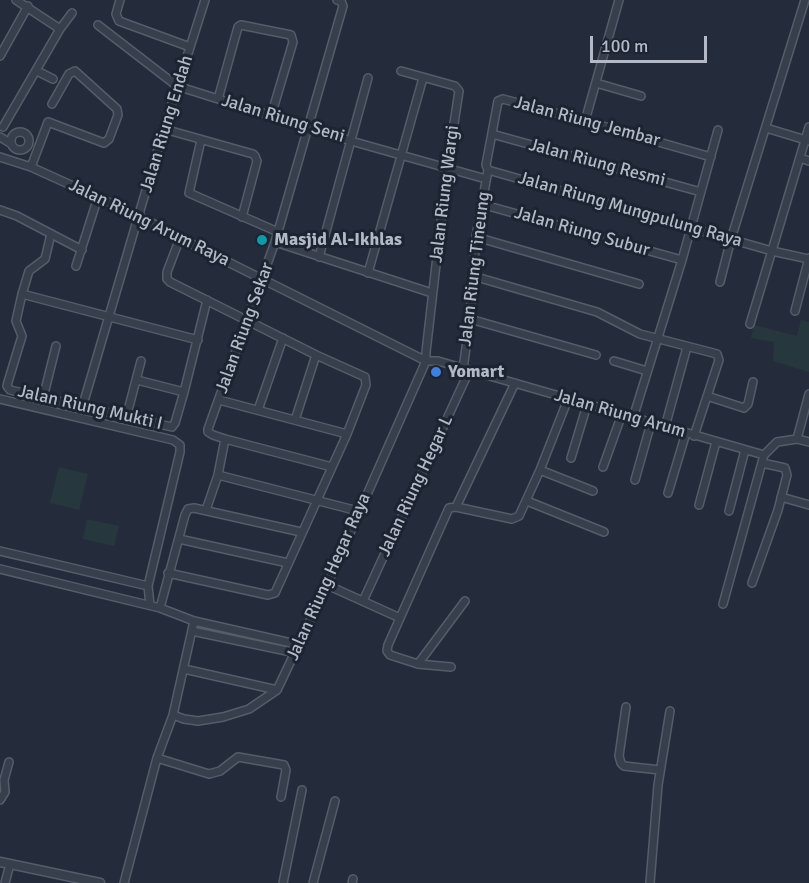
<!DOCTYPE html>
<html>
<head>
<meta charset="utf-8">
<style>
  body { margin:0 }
  #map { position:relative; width:809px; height:883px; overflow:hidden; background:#242c3c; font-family:Signika,sans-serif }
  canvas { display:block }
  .scale { position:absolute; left:590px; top:36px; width:117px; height:27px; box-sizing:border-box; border:3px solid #b3b9c7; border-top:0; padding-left:8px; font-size:18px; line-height:21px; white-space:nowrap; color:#b3b9c7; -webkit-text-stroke:4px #1c2331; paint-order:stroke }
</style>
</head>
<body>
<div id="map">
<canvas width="809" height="883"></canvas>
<div class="scale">100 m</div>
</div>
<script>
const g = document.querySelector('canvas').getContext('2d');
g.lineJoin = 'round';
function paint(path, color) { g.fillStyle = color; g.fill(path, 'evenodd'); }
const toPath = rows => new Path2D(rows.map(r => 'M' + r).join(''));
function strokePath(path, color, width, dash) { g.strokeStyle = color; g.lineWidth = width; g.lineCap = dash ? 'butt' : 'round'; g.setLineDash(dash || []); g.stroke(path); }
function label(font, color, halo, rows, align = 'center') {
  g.font = font + ' Signika,sans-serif'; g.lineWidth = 6; g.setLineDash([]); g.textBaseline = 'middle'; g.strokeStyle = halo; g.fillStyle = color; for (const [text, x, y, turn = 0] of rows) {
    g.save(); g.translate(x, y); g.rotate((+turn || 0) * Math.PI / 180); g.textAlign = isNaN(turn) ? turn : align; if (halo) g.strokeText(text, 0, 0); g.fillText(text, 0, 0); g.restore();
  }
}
const green = toPath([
  [801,320,809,322,809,372,773,361,774,342,751,338,754,325,797,336],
  [59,467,88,474,79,510,50,503],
  [87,519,119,526,114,546,83,539]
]);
const minor = toPath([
  [16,0,60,29],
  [120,0,116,14,119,21,190,47],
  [98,25,177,86,351,141,486,179],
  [0,56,28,6],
  [37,71,53,79],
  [596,83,641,96],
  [218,99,238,27,241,25,291,35,293,42,271,116],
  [585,121,619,0],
  [3,127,60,29,72,13],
  [766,128,809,141],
  [164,129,253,154,255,156,257,161,242,217],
  '11 141a9 9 0 1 1 18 0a9 9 0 1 1-18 0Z',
  [492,134,701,192],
  [0,137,10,143],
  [201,140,189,193,278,232],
  [0,157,31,167,139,216,180,238,426,361,438,361,764,455,777,442,797,439,809,442],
  [800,158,809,161],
  [31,167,48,122,104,143,109,139,118,115,117,109,75,71,69,74,52,104],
  [488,170,772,251,809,259],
  [481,204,682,260],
  [0,210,17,216,82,250],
  [51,234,45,259,29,271,22,294,16,321,22,336,8,382,7,386,10,390,172,427,175,423,184,392,207,300],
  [476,237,639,284],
  [275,242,432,293],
  [319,257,368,78],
  [76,266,98,197],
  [368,273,423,78],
  [473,276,597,312,640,334,717,354,719,360,694,436],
  [720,282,731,239,805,0],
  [22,294,198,340],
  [795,311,809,258],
  [470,319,596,355],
  [750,324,809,127],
  [614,361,647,371],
  [463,369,470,319,476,237,488,170,486,165,498,101,503,99,585,121,711,157],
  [137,380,184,392],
  [707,396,744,408,748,404,753,382],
  [43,398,56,346],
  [0,399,173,440,180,445,180,452,148,586,0,551],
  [219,400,347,434],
  [82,408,164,129,205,0],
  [258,410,283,338],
  [126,418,141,361],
  [633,418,682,260,718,130],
  [295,420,316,355],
  [665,427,687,347],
  [225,439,332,467],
  [797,439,809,394],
  [571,458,587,405],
  [603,467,622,414],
  [540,470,593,491],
  [218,475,358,511],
  [635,480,651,423],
  [668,493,686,433],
  [781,497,809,505],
  [527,501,604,532],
  [699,505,716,442],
  [456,507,515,383],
  [206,510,218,475,225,439,213,435,208,432,208,429,275,242,343,6,341,1,337,0],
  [729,511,745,450],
  [179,539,288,563],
  [0,569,160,608,194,621,300,645],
  [168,573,268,595,275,593,347,434,366,385,365,377,316,355,170,282,167,279,167,272,180,238],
  [752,583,778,510,787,475,785,468,762,463],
  [327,585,400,618,388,645,387,651,390,655,418,664,451,667],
  [148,586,150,605],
  [363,601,469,371],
  [723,604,764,455],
  [160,608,185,515,188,509,194,508,301,532],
  [400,618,449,508,456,507,512,519,519,516,540,470,568,399],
  [192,631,296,653],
  [418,664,465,601],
  [184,669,277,690],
  [626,707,619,756,621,763,624,766,660,770],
  [173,715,184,719,198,721,223,717,249,709,277,690,327,585,426,361,426,352,447,169,459,91,455,86,401,71],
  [157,758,209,774,220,771,238,757,284,765,286,770,281,797],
  [0,800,5,792,4,780,9,762],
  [5,883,10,864],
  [124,883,157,758,173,715,194,621],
  [283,883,302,790],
  [313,883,335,801],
  [352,883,353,879],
  [650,883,658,785,670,711]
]);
const tertiary = toPath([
  [0,862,100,883]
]);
const markers = [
  [262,240,6,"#0f9aa8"],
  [436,372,6,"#3f7fe0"]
];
const streetNames = [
  ["Jalan Riung Seni",283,119,17],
  ["Jalan Riung Jembar",587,122,15],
  ["Jalan Riung Endah",167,124,-73],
  ["Jalan Riung Resmi",597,163,15],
  ["Jalan Riung Wargi",445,194,-83],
  ["Jalan Riung Mungpulung Raya",630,210,16],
  ["Jalan Riung Arum Raya",149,223,26],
  ["Jalan Riung Subur",582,232,16],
  ["Jalan Riung Tineung",475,269,-83],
  ["Jalan Riung Sekar",245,328,-70],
  ["Jalan Riung Mukti I",90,408,13],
  ["Jalan Riung Arum",620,414,16],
  ["Jalan Riung Hegar L",416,486,-65],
  ["Jalan Riung Hegar Raya",329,577,-66]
];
const poiNames = [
  ["Masjid Al-Ikhlas",274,240],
  ["Yomart",448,372]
];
paint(green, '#26383d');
strokePath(minor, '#555c6a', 10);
strokePath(tertiary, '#555c6a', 11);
strokePath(minor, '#373e4c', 7);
strokePath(tertiary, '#373e4c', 8);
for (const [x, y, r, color] of markers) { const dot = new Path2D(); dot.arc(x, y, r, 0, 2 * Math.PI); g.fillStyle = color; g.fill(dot); strokePath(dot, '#1c2331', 2); }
label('18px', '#b3b9c7', '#1c2331', streetNames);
label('bold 18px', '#b3b9c7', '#1c2331', poiNames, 'left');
</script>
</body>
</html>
